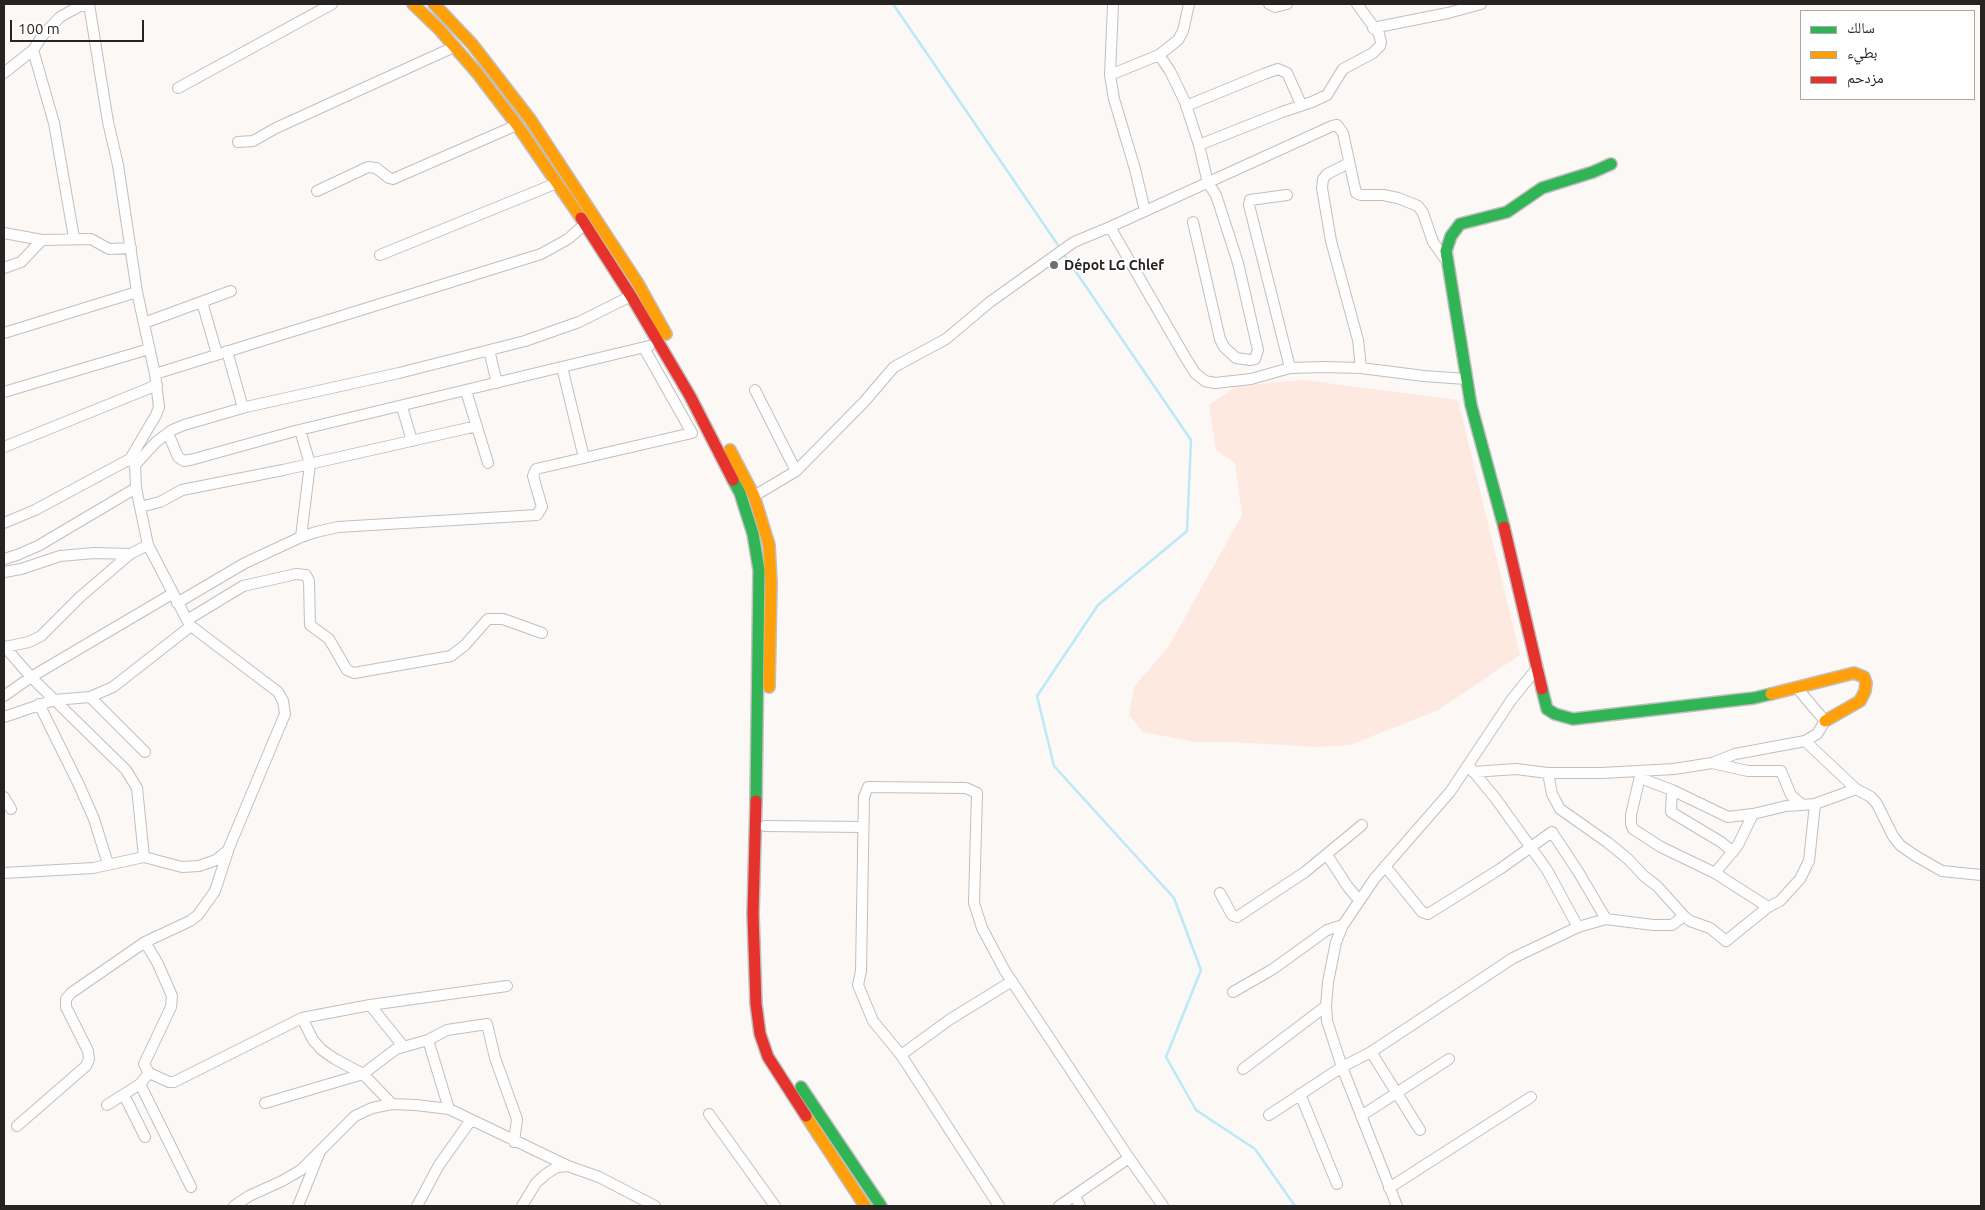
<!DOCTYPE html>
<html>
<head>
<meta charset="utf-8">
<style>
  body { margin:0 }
  #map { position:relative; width:1985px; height:1210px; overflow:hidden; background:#fbf8f6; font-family:Ubuntu,"Noto Naskh Arabic",sans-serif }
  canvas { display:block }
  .frame { position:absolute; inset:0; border:5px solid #272322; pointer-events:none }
  .legend { position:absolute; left:1800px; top:10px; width:175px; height:90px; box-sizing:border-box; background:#fff; border:1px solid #a9a7a7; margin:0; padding:6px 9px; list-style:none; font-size:15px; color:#272322 }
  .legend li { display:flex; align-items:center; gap:10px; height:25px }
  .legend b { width:25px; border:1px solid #a9a7a7 }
  .scale { position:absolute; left:10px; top:20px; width:134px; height:22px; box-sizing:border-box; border:2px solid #272322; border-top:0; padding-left:6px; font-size:15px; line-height:18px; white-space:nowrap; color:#272322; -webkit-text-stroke:4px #fff; paint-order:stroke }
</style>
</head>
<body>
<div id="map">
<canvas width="1985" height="1210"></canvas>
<div class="frame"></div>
<ul class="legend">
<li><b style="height:6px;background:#30b455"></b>سالك</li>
<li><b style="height:6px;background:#ff9f0a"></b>بطيء</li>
<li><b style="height:6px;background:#e5322d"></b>مزدحم</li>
</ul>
<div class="scale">100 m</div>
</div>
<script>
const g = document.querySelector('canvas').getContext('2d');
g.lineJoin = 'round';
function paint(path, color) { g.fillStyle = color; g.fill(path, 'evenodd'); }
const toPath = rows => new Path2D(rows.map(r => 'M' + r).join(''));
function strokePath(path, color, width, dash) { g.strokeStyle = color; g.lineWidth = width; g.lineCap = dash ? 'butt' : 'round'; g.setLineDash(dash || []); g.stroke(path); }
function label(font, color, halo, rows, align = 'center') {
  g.font = font + ' Ubuntu,sans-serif'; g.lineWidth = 4; g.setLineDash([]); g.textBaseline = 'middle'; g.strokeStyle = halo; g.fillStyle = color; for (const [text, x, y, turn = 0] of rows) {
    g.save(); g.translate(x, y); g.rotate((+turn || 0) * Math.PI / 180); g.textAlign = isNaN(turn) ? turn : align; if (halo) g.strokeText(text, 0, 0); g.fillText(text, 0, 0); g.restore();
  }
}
const green = toPath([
  [1304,380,1458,400,1520,655,1438,710,1350,745,1317,747,1233,742,1196,742,1143,732,1129,715,1134,687,1169,646,1242,515,1235,463,1216,450,1209,405,1237,386]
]);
const stream = toPath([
  [893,4,1060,248],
  [1063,253,1191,440,1187,531,1098,605,1037,696,1054,766,1174,898,1201,970,1166,1057,1196,1110,1255,1149,1295,1206]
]);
const street = toPath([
  [1113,4,1110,75,1114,99,1135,169,1145,211],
  [1269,4,1275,7,1287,4],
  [1373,28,1448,13,1481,4],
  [33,50,54,123,74,238],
  [1159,55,1170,71,1185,102,1199,145,1208,183,1216,195,1238,263,1258,350,1255,359,1250,360,1236,358,1224,347,1220,339,1193,222],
  [4,73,33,50,43,35,60,17,78,7,89,4],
  [1110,75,1159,55,1178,40,1183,31,1189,4],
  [178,88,332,4],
  [1186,106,1264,74,1278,69,1287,73,1301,104],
  [238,142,253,141,276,128,454,47],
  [1199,145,1282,112,1312,102,1327,95,1343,69,1373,53,1380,46,1381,42,1379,34,1357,4],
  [1349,163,1327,174,1323,179,1322,188,1331,241,1358,340,1361,368],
  [317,191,368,167,376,168,389,178,393,179,517,125],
  [1287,195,1250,200,1249,205,1290,368],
  [1110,227,1185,357,1195,373,1205,381,1215,383,1251,379,1290,368,1324,367,1361,368,1424,376,1466,379],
  [4,233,42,240,91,239,109,249,131,248],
  [380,255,557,183],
  [4,268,21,262,42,240],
  [202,302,217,354],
  [144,323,231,291],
  [4,333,137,292],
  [489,350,497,383],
  [227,351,243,408],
  [562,367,584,458],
  [155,374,541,254,568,239,585,224],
  [755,390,796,471],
  [466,391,488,463],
  [4,392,149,349],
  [402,407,412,441],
  [300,430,310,464,301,537],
  [168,433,178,457,184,461,194,459,295,431,649,346],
  [4,447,157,385],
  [135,465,156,442,172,430,184,425,246,407,399,373,525,341,579,322,631,296],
  [754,496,796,471,864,402,894,367,946,339,990,302,1074,242,1110,227,1332,126,1337,125,1343,133,1356,193,1361,195,1383,195,1398,198,1418,206,1423,213,1433,242,1446,260],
  [140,507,160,502,182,490,283,470,477,426],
  [4,523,35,510,130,459,156,415,159,407,155,374,137,292,118,165,108,122,89,4],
  [4,559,17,555,38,546,136,488],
  [4,572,21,569,60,556,94,553,130,554],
  [177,603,245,563,301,537,316,532,338,527,537,515,542,507,533,476,536,469,692,433,644,348],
  [187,620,243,586,296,574,306,575,309,581,310,625,329,639,347,670,354,673,451,656,465,645,488,619,503,619,542,633],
  [4,646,31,677,126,770,137,788,144,857],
  [5,647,29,642,41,636,80,597,130,554,148,545],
  [4,696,31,677,172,594],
  [90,697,145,752],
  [39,704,79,785,94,819,108,864],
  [4,717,54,700,90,697,113,687,191,626],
  [1805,741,1856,789],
  [1712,763,1748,771,1781,771,1791,795,1801,804],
  [1473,772,1516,769,1548,773,1602,773,1674,769,1712,763,1735,754,1805,741,1817,734,1825,721,1797,688],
  [1641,772,1631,815,1631,824,1633,829,1661,847,1715,873,1768,907,1780,901,1800,879,1809,861,1815,804],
  [1548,773,1552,794,1560,809,1607,842,1628,859,1644,876,1657,886,1684,916,1672,925,1653,925,1606,919,1578,927],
  [1640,778,1672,790,1728,817,1753,814,1786,806,1815,804,1856,789,1871,797,1877,804,1893,836,1900,845,1914,855,1942,871,1981,875],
  [1672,790,1671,812,1721,842,1733,852],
  [4,797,11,809],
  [765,826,863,827],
  [1327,855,1348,887,1359,900],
  [1385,866,1422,912,1428,914,1500,869,1552,832,1579,873,1606,919],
  [4,873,93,868,144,857,182,867,199,866,216,860,228,850,285,714,283,701,278,692,191,626,187,620,148,545,136,488,135,465,130,459],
  [1715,873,1738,845,1753,814],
  [1220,893,1232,915,1237,917,1305,872,1362,825],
  [1684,916,1690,921,1710,928,1726,941,1768,907],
  [1233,992,1273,969,1327,930,1343,925],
  [370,1005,403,1046],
  [302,1018,313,1040,322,1050,335,1059,363,1074,392,1104],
  [428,1040,447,1030,487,1024,495,1058,517,1119,514,1142],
  [1371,1052,1420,1130],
  [901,1055,949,1020,1012,981],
  [1243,1069,1326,1006],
  [149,1073,144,1064,171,1007,172,996,158,964,145,942,190,921,198,915,215,891,228,851],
  [140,1084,191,1187],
  [1300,1094,1337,1184],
  [124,1095,145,1137],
  [265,1103,363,1074,396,1049,428,1040,449,1109],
  [107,1105,140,1084,149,1073,169,1082,174,1082,302,1018,370,1005,507,986],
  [709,1114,775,1206],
  [1269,1115,1342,1067,1371,1052,1513,958,1578,927,1547,870,1496,799,1468,765],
  [1361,1116,1449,1059],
  [17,1126,86,1066,89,1059,88,1051,66,1007,66,999,71,993,145,942],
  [1389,1188,1531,1097],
  [1075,1196,1080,1206],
  [234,1206,249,1196,282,1181,301,1170,355,1116,372,1108,392,1104,416,1105,449,1109,568,1166],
  [298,1206,319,1154],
  [417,1206,439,1165,471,1120],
  [522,1206,536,1183,546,1174,557,1167,568,1166,599,1177,655,1206],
  [999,1206,901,1055,873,1021,858,985,861,971,864,797,868,787,966,788,977,793,974,903,982,928,1005,971,1129,1158,1163,1206],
  [1059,1206,1129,1158],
  [1397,1206,1342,1067,1327,1021,1326,1006,1328,982,1336,942,1343,925,1375,878,1450,792,1512,699,1538,667]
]);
const fast = toPath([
  [733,480,740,493,753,534,759,570,756,801],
  [1504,527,1471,405,1446,251,1451,236,1460,224,1507,212,1542,188,1593,172,1611,164],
  [1542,689,1547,709,1555,714,1573,719,1754,698,1771,694],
  [801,1087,881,1206]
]);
const slow = toPath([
  [413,4,439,29,478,74,517,125,581,218],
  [434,4,472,44,530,119,637,282,666,334],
  [730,450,754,496,769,545,771,583,769,687],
  [1771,694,1854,673,1864,677,1866,683,1865,691,1860,701,1825,721],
  [806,1116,865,1206]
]);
const jam = toPath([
  [581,218,631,296,690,396,733,480],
  [1504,527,1542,689],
  [756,801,753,914,756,1004,760,1034,768,1057,806,1116]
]);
const markers = [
  [1054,265,5,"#716e6c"]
];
const poiNames = [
  ["Dépot LG Chlef",1064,265]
];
paint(green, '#fde9df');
strokePath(stream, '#bbe9f8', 2.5);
strokePath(street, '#c2bfbe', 12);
strokePath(fast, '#c2bfbe', 14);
strokePath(slow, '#c2bfbe', 14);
strokePath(jam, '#c2bfbe', 14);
strokePath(street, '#fefefe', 10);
strokePath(fast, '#30b455', 11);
strokePath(slow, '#ff9f0a', 11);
strokePath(jam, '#e5322d', 11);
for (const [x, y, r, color] of markers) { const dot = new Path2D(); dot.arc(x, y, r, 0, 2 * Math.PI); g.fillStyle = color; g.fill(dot); strokePath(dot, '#fff', 2); }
label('bold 14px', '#272322', '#fff', poiNames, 'left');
</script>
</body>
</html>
